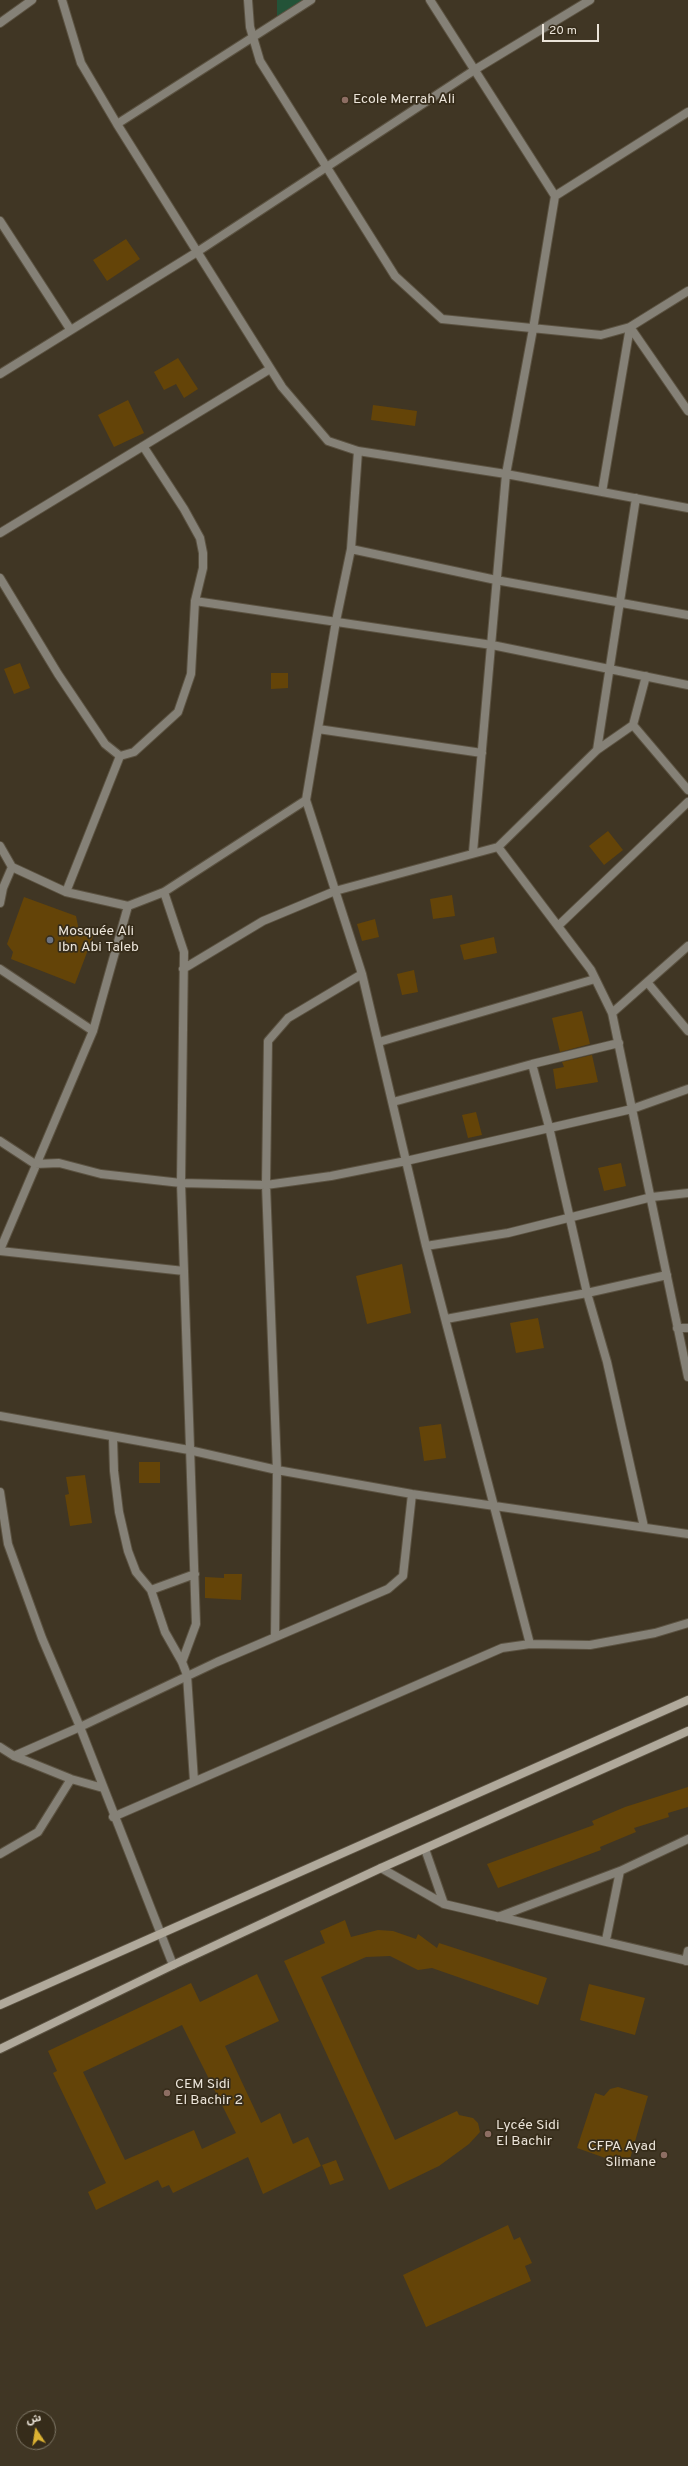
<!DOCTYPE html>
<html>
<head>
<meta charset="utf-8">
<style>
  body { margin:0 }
  #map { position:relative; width:688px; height:2466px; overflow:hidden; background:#403624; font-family:Overpass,"Noto Sans Arabic",sans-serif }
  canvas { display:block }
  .north { position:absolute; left:16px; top:2410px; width:40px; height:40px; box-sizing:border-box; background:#362c1a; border:1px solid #7e7666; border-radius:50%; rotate:348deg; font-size:11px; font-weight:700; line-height:16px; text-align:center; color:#ebe4d9 }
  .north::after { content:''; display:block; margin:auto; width:14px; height:18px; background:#dcb233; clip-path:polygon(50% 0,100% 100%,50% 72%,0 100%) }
  .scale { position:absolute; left:542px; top:24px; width:57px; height:18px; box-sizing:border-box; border:2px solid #ebe4d9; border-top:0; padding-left:5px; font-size:12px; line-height:14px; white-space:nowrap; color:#ebe4d9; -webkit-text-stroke:3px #362c1a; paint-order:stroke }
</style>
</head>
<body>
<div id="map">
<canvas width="688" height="2466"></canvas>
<div class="north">ش</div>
<div class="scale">20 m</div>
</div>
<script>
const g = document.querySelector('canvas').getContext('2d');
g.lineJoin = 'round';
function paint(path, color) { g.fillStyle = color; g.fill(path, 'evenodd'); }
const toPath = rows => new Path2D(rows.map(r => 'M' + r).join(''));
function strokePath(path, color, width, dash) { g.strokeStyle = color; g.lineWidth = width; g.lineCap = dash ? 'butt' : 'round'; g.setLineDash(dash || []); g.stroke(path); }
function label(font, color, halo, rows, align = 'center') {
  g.font = font + ' Overpass,sans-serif'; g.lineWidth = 3.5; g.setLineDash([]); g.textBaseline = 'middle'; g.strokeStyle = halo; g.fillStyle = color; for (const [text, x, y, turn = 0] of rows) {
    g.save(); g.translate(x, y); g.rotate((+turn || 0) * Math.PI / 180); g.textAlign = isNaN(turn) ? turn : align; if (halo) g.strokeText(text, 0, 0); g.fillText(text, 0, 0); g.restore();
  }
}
const green = toPath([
  [277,0,303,0,277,17]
]);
const building = toPath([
  [126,239,140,259,107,281,93,260],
  [178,358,198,389,184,398,176,384,164,390,154,372],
  [128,400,144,433,114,447,98,415],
  [373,405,417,411,415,426,371,420],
  [20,663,30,688,14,694,4,669],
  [271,673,288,673,288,688,271,689],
  [608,831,623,850,604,865,589,846],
  [452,895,455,916,433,919,430,899],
  [24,897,76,916,80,936,94,934,75,984,11,959,13,952,7,944],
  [375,919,379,937,362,941,357,924],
  [494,937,497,953,464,960,460,945],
  [414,970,418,992,402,995,397,974],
  [582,1011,590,1044,560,1052,552,1018],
  [592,1055,598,1082,556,1089,553,1069,564,1067,562,1062],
  [476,1112,482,1135,468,1138,462,1115],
  [621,1163,626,1186,604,1191,598,1168],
  [402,1264,411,1313,367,1324,356,1276],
  [538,1318,544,1348,516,1353,510,1323],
  [441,1424,446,1458,424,1461,419,1427],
  [139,1462,160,1462,160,1483,139,1483],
  [85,1475,92,1523,70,1526,65,1495,69,1494,66,1477],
  [224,1574,242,1574,241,1600,205,1598,205,1577,224,1578],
  [688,1787,688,1807,668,1813,669,1817,634,1828,636,1832,600,1847,601,1850,498,1888,487,1864,594,1825,592,1821,625,1807],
  [345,1920,351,1937,378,1930,393,1931,416,1939,418,1934,437,1948,439,1943,547,1978,538,2005,432,1968,418,1970,390,1956,366,1957,321,1977,395,2140,457,2111,459,2115,473,2118,478,2123,480,2132,469,2144,439,2166,389,2190,284,1961,325,1943,320,1931],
  [257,1974,279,2021,225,2046,261,2123,280,2113,293,2144,308,2137,321,2166,263,2194,248,2157,173,2193,169,2185,162,2188,158,2180,96,2210,88,2192,106,2183,53,2073,57,2071,48,2051,191,1983,200,2002],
  [182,2025,236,2133,202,2149,194,2130,125,2160,83,2072],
  [589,1984,645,1998,635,2035,580,2020],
  [618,2087,648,2096,628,2166,577,2148,595,2093,604,2096,610,2089],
  [336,2160,344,2180,330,2185,322,2165],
  [508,2225,514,2240,520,2237,532,2263,525,2266,531,2281,426,2327,403,2275]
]);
const street = toPath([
  [62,0,81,63,117,124,282,387,328,441,358,451,506,474,688,508],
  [248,0,250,27,260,61,395,276,442,319,601,335,630,327,688,291],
  [430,0,555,196],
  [0,23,32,0],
  [117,124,311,0],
  [0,221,70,329],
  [630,327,688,411],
  [0,374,197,252,476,69,590,0],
  [358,451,351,549,336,621,306,800,362,974,426,1246,530,1644],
  [602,492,630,327],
  [0,533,270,369],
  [351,549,496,580,688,615],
  [0,578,58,674,105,744,120,756,134,752,178,712,191,674,195,601,203,568,203,553,200,538,184,509,143,446],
  [195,601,492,645,688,685],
  [633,725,688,790],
  [318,729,482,753],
  [597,750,636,498],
  [0,846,12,867,66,892,128,906,164,892,306,800],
  [498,847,591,970,612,1013,688,1377],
  [473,852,506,474,533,329,555,196,688,112],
  [66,892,120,756],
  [164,892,184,952,181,1183,196,1624,182,1662],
  [0,903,3,888,12,867],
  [558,926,688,802],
  [0,969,93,1031],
  [183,969,263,921,335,891,498,847,597,750,633,725,646,676],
  [647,982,688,1031],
  [612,1013,688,946],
  [379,1042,595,979],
  [532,1064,549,1127,587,1293,607,1362,644,1527],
  [393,1102,532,1064,619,1043],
  [0,1141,35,1164,59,1163,101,1174,181,1183,266,1185,331,1176,406,1161,632,1109,688,1089],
  [426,1246,508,1233,652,1197,688,1193],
  [0,1250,93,1031,128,906],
  [0,1251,184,1271],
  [446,1319,587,1293,667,1275],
  [677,1328,688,1328],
  [0,1416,189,1450,277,1470,412,1494,688,1534],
  [113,1438,114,1471,119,1512,128,1551,136,1572,151,1590,165,1632,182,1662,187,1675,194,1781],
  [0,1492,8,1544,42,1638,80,1727,173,1965],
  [151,1590,195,1574],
  [275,1637,277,1470,266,1185,268,1041,288,1018,362,974],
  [0,1747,14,1756,71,1779,103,1788],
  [14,1756,80,1727,217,1662,388,1589,403,1576,412,1494],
  [113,1817,502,1648,530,1644,590,1645,655,1633,688,1623],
  [0,1854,38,1832,71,1779],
  [381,1868,444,1904,425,1849],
  [444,1904,688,1961],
  [498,1917,620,1871,688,1839],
  [606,1940,620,1871],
  [686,1961,688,1951]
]);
const secondary = toPath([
  [0,2005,688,1700],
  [0,2049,173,1965,381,1868,688,1731]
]);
const markers = [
  [345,100,4,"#8d6e63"],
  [50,940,4,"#6b7280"],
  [167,2093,4,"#8d6e63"],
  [488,2134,4,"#8d6e63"],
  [664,2155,4,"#8d6e63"]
];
const poiNames = [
  ["Ecole Merrah Ali",353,100],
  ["Mosquée Ali",58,932],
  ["Ibn Abi Taleb",58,948],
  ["CEM Sidi",175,2085],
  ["El Bachir 2",175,2101],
  ["Lycée Sidi",496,2126],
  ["El Bachir",496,2142],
  ["CFPA Ayad",656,2147,"right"],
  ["Slimane",656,2163,"right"]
];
paint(green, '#235338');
paint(building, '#644408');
strokePath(street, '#5b5241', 10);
strokePath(secondary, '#5b5241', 10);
strokePath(street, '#858177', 8);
strokePath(secondary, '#b0a99b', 8);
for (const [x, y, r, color] of markers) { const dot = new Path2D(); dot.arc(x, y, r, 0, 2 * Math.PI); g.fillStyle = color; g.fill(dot); strokePath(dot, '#362c1a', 1.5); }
label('14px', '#ebe4d9', '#362c1a', poiNames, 'left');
</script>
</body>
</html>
